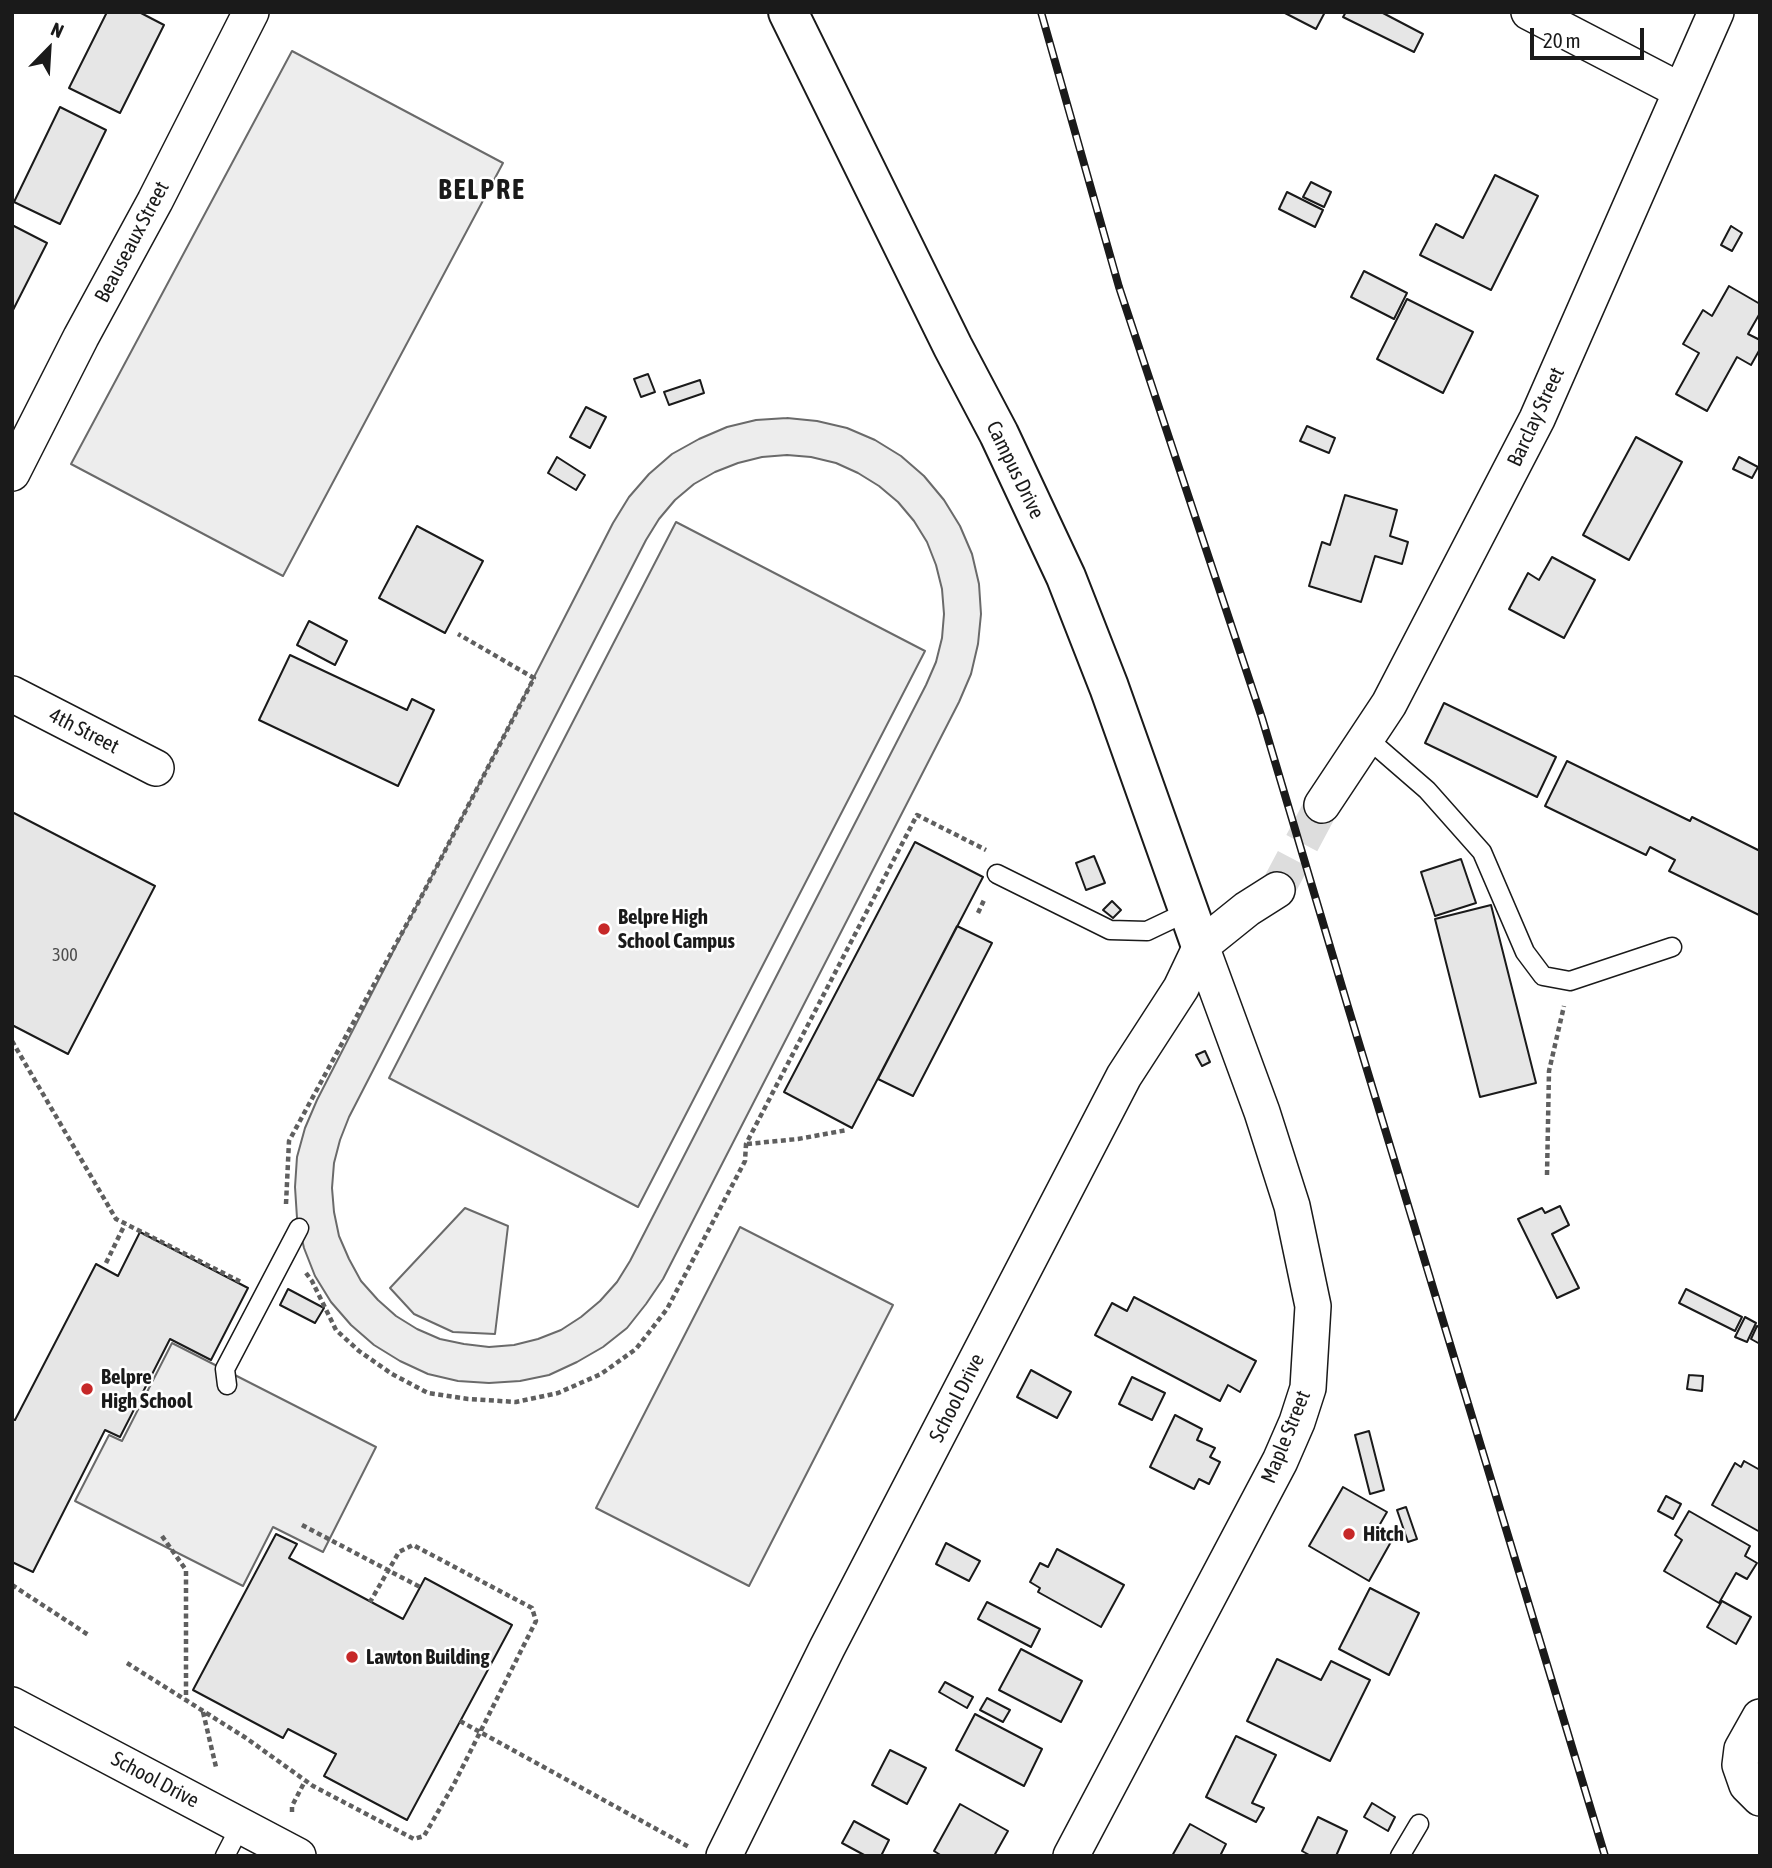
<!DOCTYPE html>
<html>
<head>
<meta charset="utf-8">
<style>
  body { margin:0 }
  #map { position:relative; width:1772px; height:1868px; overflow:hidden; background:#fff; font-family:"Asap Condensed",sans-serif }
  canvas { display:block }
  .frame { position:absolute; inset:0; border:14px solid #1a1a1a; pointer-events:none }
  .north { position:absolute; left:14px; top:14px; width:70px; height:70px; -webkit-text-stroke:5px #fff; paint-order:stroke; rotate:24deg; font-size:19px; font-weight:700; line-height:28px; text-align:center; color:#1a1a1a }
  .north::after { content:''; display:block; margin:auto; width:24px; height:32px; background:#1a1a1a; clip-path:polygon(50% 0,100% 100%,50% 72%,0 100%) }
  .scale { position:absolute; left:1530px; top:28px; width:114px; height:32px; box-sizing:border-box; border:4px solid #1a1a1a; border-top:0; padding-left:9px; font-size:21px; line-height:24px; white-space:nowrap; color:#1a1a1a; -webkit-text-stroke:5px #fff; paint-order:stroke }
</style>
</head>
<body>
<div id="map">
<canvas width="1772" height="1868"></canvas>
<div class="frame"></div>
<div class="north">N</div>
<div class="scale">20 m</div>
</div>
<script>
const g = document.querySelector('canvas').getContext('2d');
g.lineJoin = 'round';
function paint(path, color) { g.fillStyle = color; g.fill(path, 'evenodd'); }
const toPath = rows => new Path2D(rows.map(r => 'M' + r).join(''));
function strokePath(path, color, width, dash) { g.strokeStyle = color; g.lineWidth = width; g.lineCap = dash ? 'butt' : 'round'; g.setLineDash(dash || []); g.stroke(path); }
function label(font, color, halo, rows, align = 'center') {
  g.font = font + ' "Asap Condensed",sans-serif'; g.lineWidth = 5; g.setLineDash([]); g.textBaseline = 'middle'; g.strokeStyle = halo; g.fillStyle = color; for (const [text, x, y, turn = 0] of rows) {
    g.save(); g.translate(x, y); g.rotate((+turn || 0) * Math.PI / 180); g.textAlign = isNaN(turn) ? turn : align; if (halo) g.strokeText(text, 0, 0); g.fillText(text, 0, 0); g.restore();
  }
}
const built = toPath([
  [292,51,503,163,283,576,71,464,292,51],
  [787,418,817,421,847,428,875,440,901,456,924,476,944,500,960,526,972,554,979,584,981,614,978,644,971,674,959,702,663,1279,646,1304,627,1328,603,1347,577,1362,549,1375,520,1381,489,1383,458,1381,428,1374,400,1361,374,1345,351,1325,331,1302,315,1276,304,1248,297,1218,295,1187,297,1157,305,1128,317,1100,613,523,629,497,649,474,672,454,699,439,727,427,756,420,787,418],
  [787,455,811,457,836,463,858,473,879,486,898,502,914,521,927,542,936,565,942,589,944,614,942,638,936,662,926,685,630,1261,617,1282,600,1301,581,1317,561,1330,538,1339,514,1345,489,1347,464,1344,440,1339,417,1329,396,1316,378,1300,361,1281,349,1259,339,1236,334,1212,332,1188,334,1163,340,1140,349,1117,646,540,659,519,675,500,694,484,715,472,738,463,762,457,787,455],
  [676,522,925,651,638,1207,389,1078,676,522],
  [465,1208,508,1226,495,1334,453,1332,414,1314,390,1288,465,1208],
  [740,1227,893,1305,749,1586,596,1508,740,1227],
  [172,1343,376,1447,323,1552,273,1527,243,1586,75,1501,109,1435,122,1441,172,1343]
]);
const building = toPath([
  [107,12,139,12,164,25,120,113,69,88,107,12],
  [1283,12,1325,12,1316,29,1283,12],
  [1346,12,1381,12,1423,34,1414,52,1343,17,1346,12],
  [60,107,106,130,60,224,14,202,60,107],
  [1495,175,1538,196,1491,290,1420,255,1436,224,1463,238,1495,175],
  [1311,182,1331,192,1324,207,1303,197,1311,182],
  [1287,192,1323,210,1315,227,1279,209,1287,192],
  [12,225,47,243,12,312,12,225],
  [1731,226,1742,233,1732,251,1721,245,1731,226],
  [1364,271,1407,293,1394,319,1351,297,1364,271],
  [1729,286,1760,304,1760,313,1748,334,1760,340,1760,349,1751,365,1737,357,1707,411,1676,394,1699,353,1683,344,1703,310,1712,316,1729,286],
  [1407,299,1473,332,1443,393,1377,359,1407,299],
  [648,374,655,392,641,397,634,379,648,374],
  [700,380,704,393,669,405,664,392,700,380],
  [586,407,606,417,590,448,570,437,586,407],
  [1307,426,1335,438,1329,453,1300,441,1307,426],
  [1636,437,1682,462,1629,560,1583,535,1636,437],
  [557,457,585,475,576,490,548,473,557,457],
  [1739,457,1758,467,1752,478,1733,469,1739,457],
  [1345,495,1397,510,1390,536,1408,542,1402,564,1375,556,1361,602,1309,586,1322,542,1330,545,1345,495],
  [417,526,483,561,445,633,379,598,417,526],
  [1552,557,1595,580,1564,638,1509,609,1528,573,1539,580,1552,557],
  [309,621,347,641,335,665,297,645,309,621],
  [290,655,407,710,412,699,434,710,398,786,259,720,290,655],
  [1444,703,1556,757,1537,797,1425,743,1444,703],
  [1567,761,1690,821,1692,817,1760,851,1759,915,1669,871,1675,860,1650,847,1646,855,1545,806,1567,761],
  [12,812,155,886,68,1054,12,1025,12,812],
  [915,842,983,877,852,1128,784,1092,915,842],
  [1094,856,1105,883,1086,890,1076,863,1094,856],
  [1461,859,1476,903,1435,916,1421,872,1461,859],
  [1112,901,1121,910,1113,918,1103,910,1112,901],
  [1491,905,1536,1083,1480,1097,1435,919,1491,905],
  [957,926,992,943,913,1096,878,1079,957,926],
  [1205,1051,1210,1062,1202,1066,1196,1055,1205,1051],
  [1560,1206,1569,1225,1552,1234,1579,1288,1557,1298,1518,1219,1542,1208,1545,1213,1560,1206],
  [140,1232,248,1288,211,1360,170,1339,120,1437,105,1430,33,1572,12,1562,12,1419,15,1420,96,1264,118,1276,140,1232],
  [288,1289,324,1308,315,1323,280,1305,288,1289],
  [1686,1289,1742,1317,1735,1331,1679,1303,1686,1289],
  [1134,1297,1256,1361,1240,1392,1228,1385,1220,1401,1095,1335,1112,1303,1127,1311,1134,1297],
  [1745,1317,1756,1323,1747,1342,1735,1337,1745,1317],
  [1757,1326,1760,1327,1760,1344,1751,1339,1757,1326],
  [1031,1370,1071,1392,1057,1418,1017,1397,1031,1370],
  [1689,1375,1703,1376,1702,1391,1687,1389,1689,1375],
  [1132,1377,1165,1393,1152,1420,1119,1404,1132,1377],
  [1175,1415,1202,1429,1197,1440,1215,1448,1210,1457,1220,1462,1209,1484,1199,1479,1194,1489,1150,1467,1175,1415],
  [1369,1431,1384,1490,1370,1494,1355,1435,1369,1431],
  [1744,1461,1760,1470,1760,1532,1712,1505,1735,1463,1741,1467,1744,1461],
  [1343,1487,1387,1512,1376,1531,1392,1540,1369,1581,1309,1546,1343,1487],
  [1666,1496,1681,1504,1673,1519,1658,1511,1666,1496],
  [1406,1507,1417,1539,1408,1542,1397,1510,1406,1507],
  [1689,1511,1750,1546,1745,1556,1757,1563,1747,1579,1736,1573,1719,1603,1664,1571,1682,1540,1675,1535,1689,1511],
  [276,1534,297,1544,289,1558,403,1619,425,1578,512,1625,407,1820,324,1776,336,1754,288,1729,283,1738,193,1690,276,1534],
  [946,1543,980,1561,969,1581,936,1564,946,1543],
  [1057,1549,1124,1585,1101,1627,1038,1592,1040,1588,1030,1582,1040,1563,1048,1567,1057,1549],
  [1370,1588,1419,1613,1389,1675,1339,1649,1370,1588],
  [1722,1601,1751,1617,1736,1644,1707,1627,1722,1601],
  [987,1602,1040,1629,1031,1647,978,1619,987,1602],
  [1021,1649,1082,1681,1061,1722,999,1690,1021,1649],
  [1277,1659,1321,1680,1331,1661,1370,1680,1330,1761,1247,1721,1277,1659],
  [945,1682,973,1697,967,1708,939,1692,945,1682],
  [987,1698,1010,1710,1003,1722,980,1710,987,1698],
  [975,1714,1042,1749,1024,1786,956,1750,975,1714],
  [1236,1736,1276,1755,1252,1803,1264,1808,1256,1822,1206,1797,1236,1736],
  [890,1750,926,1768,907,1804,872,1785,890,1750],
  [1372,1803,1395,1817,1388,1831,1364,1817,1372,1803],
  [960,1804,1008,1831,994,1856,942,1856,934,1851,960,1804],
  [1318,1817,1347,1831,1336,1856,1311,1856,1302,1851,1318,1817],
  [854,1821,889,1840,881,1856,866,1856,842,1843,854,1821],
  [1190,1824,1226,1844,1220,1856,1172,1856,1190,1824]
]);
const minorTunnel = toPath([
  [1277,890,1322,805]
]);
const path = toPath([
  [978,913,985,898],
  [12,1041,116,1219,241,1282],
  [747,1144,798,1139,847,1130],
  [1547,1175,1549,1071,1564,1006],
  [286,1204,289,1141,416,907,534,678,458,634],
  [106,1263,125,1224],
  [306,1273,312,1281,336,1330,359,1351,392,1374,428,1393,468,1399,516,1402,558,1393,601,1374,636,1349,667,1309,745,1161,746,1144,917,815,986,850],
  [302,1525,420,1587],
  [162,1536,186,1570,186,1699],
  [12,1585,90,1636],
  [127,1663,246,1738,313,1786,414,1839,424,1836,454,1784,536,1621,532,1608,413,1545,399,1552,370,1602],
  [203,1712,216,1767],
  [460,1721,689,1847],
  [292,1812,292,1806,305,1781]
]);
const service = toPath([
  [1367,738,1427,790,1482,852,1525,952,1543,976,1570,981,1672,947],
  [997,874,1110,930,1147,931,1189,911],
  [227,1385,225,1369,299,1228],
  [225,1856,241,1825],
  [1400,1856,1419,1824]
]);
const minor = toPath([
  [1529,12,1681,91],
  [12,473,81,337,155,201,251,12],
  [12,694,156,768],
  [1322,805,1389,704,1537,419,1716,12],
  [12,1705,298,1856],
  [1760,1717,1742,1749,1740,1765,1747,1785,1760,1798],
  [724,1856,827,1648,1124,1076,1181,988,1201,946,1247,909,1277,890],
  [1071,1856,1280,1461,1297,1422,1308,1388,1313,1306,1292,1206,1262,1112,1201,946]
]);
const tertiary = toPath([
  [788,12,953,347,999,434,1066,577,1109,687,1201,946]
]);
const rail = toPath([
  [1041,12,1119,287,1262,718,1348,1007,1605,1856]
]);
const markers = [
  [604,929,7,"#c62828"],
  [87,1389,7,"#c62828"],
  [1349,1534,7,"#c62828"],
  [352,1657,7,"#c62828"]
];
const numberNames = [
  ["300",65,955]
];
const streetNames = [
  ["Beauseaux Street",132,242,-62],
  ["Barclay Street",1536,417,-65],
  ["Campus Drive",1015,470,64],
  ["4th Street",84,731,27],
  ["School Drive",957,1398,-63],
  ["Maple Street",1286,1437,-68],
  ["School Drive",155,1780,28]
];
const poiNames = [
  ["Belpre High",618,917],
  ["School Campus",618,941],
  ["Belpre",101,1377],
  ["High School",101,1401],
  ["Hitch",1363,1534],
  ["Lawton Building",366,1657]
];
const districtNames = [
  ["BELPRE",482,190]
];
paint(built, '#ededed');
strokePath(built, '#6a6a6a', 2);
paint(building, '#e6e6e6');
strokePath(building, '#1a1a1a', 2);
strokePath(minorTunnel, '#ddd', 35, [35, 18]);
strokePath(service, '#1a1a1a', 21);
strokePath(minor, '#1a1a1a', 38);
strokePath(tertiary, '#1a1a1a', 42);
strokePath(path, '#5f5f5f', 4.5, [5, 3.5]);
strokePath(service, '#fff', 18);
strokePath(minor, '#fff', 35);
strokePath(tertiary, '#fff', 38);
strokePath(rail, '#1a1a1a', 8);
strokePath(rail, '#fff', 5, [16]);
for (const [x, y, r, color] of markers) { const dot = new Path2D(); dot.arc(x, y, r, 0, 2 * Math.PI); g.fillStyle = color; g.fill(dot); strokePath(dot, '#fff', 2.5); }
label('18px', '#4d4d4d', null, numberNames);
label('21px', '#1a1a1a', '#fff', streetNames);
label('bold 21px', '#1a1a1a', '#fff', poiNames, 'left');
g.letterSpacing = '2px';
label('bold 28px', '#1a1a1a', '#fff', districtNames);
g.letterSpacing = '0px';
</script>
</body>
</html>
